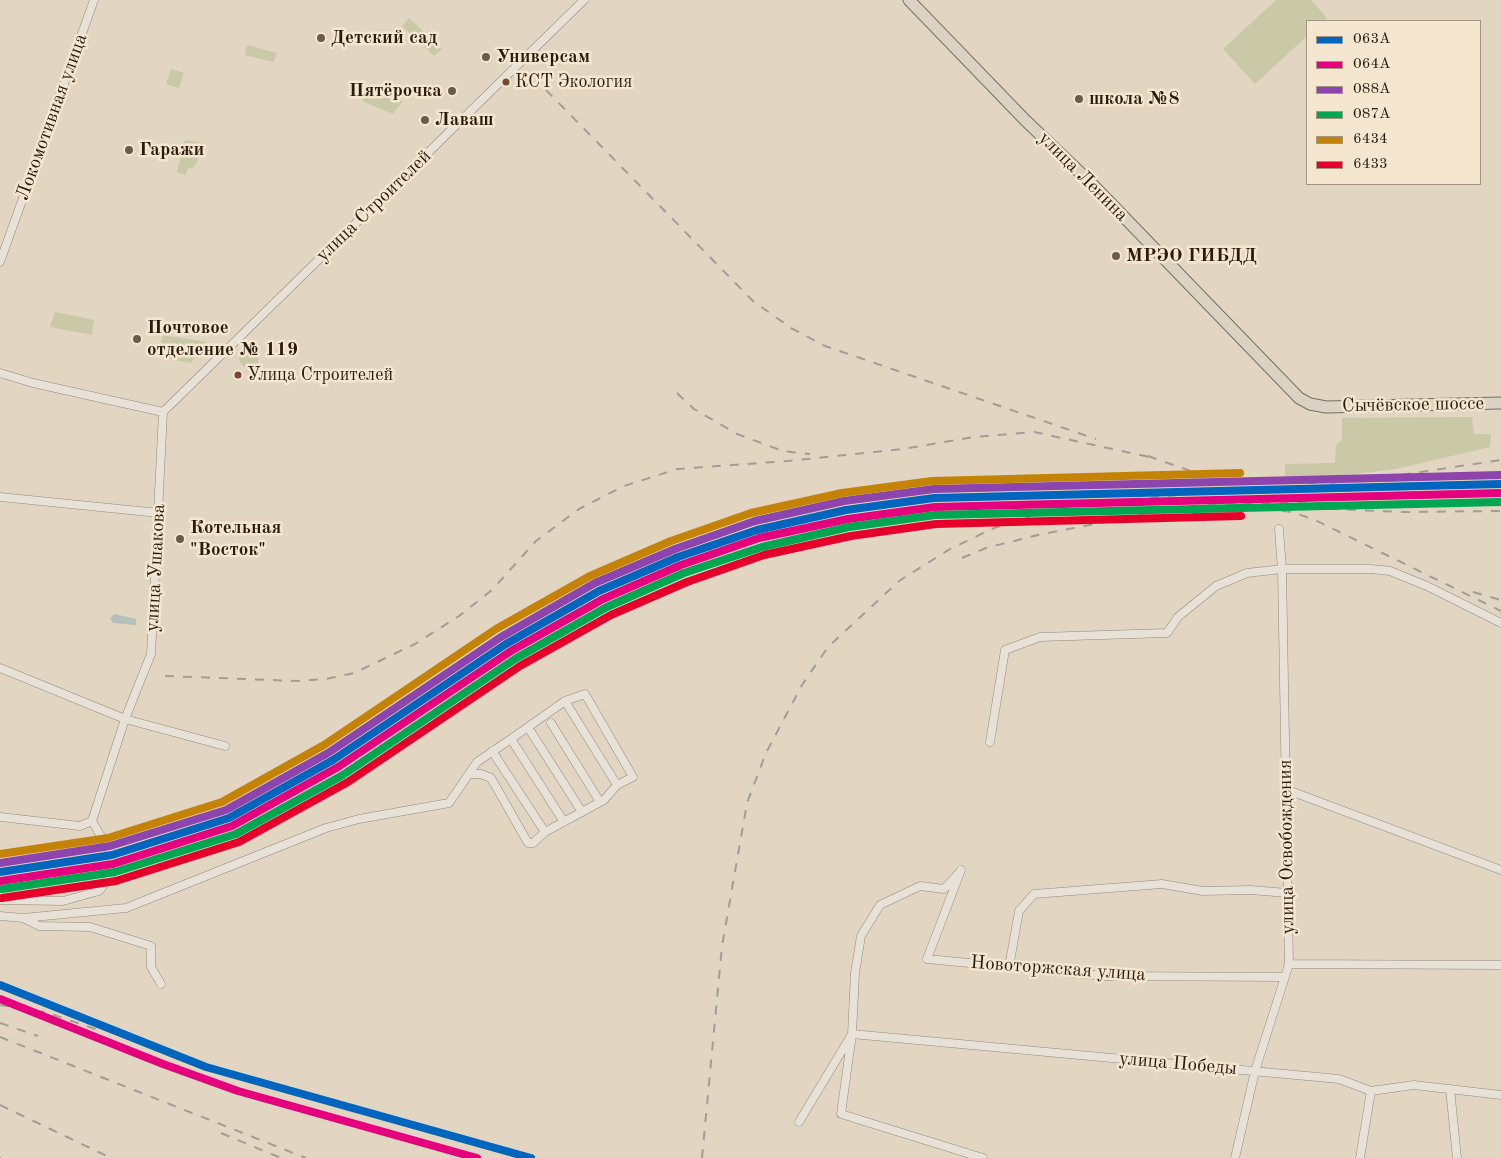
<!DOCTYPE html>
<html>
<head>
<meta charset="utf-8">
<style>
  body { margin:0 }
  #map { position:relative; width:1501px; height:1158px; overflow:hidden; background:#e2d5c2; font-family:"Old Standard TT",serif }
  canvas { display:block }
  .legend { position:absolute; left:1306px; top:20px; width:175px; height:165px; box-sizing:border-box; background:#f5e6cf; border:1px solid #a49482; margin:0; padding:6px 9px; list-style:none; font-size:15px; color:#2b1a0e }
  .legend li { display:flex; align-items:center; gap:10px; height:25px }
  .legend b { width:25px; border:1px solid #a49482 }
</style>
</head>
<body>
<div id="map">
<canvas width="1501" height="1158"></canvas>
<ul class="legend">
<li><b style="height:6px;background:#0065bd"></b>063А</li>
<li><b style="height:6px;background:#e5007d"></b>064А</li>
<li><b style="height:6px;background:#8e44ad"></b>088А</li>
<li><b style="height:6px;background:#00a651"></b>087А</li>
<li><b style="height:6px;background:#c48304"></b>6434</li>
<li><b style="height:6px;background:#e4002b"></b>6433</li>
</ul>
</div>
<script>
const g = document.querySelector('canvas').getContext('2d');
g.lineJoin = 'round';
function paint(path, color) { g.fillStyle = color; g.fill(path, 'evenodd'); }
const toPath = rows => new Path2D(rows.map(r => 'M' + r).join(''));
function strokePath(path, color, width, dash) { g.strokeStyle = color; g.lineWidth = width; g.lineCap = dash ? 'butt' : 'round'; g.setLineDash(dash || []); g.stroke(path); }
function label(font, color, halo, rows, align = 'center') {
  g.font = font + ' "Old Standard TT",serif'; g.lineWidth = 5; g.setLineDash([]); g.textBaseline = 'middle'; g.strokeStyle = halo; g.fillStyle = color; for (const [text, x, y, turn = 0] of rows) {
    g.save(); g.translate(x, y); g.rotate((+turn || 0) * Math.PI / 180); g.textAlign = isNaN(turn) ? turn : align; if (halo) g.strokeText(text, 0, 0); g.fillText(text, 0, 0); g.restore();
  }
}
const green = toPath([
  [1276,0,1311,0,1327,18,1323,21,1307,21,1307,36,1255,84,1223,49],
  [409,18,442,49,434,56,402,26],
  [247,45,276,53,274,62,245,55],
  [171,69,184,73,179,88,166,84],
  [372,88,403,101,393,114,362,101],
  [188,140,206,144,194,167,188,168,186,175,177,172,184,142],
  [55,312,94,320,92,335,50,327],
  [163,335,207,342,191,363,159,357],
  '239 358a10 10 0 1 1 20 0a10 10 0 1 1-20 0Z',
  [1472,417,1474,434,1491,434,1490,447,1396,469,1329,477,1285,477,1285,464,1335,463,1336,445,1342,439,1342,418]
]);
const water = toPath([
  [115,614,136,619,136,625,113,623,110,618]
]);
const street = toPath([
  [0,262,94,0],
  [0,373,33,383,163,412],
  [163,412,584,0],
  [0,497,159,513],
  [0,668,125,719,225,746],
  [565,701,617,785],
  [551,723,600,802],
  [531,732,582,812],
  [511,739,564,822],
  [990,742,1005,650,1040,637,1167,633,1178,617,1216,586,1247,573,1282,569,1371,569,1390,571,1427,586,1501,623],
  [469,774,481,774,491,778,528,843,533,843,545,832],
  [1285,789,1501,870],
  [0,817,80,826,92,821],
  [92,821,125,719,151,654,163,412],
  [961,870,927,959,1106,976,1284,977],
  [0,900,63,901,99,891,110,877,112,855,92,821],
  [0,916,23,918,126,908,326,828,359,819,449,803,477,762,511,739,565,701,585,694,633,777,617,785,604,800,545,832,492,751],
  [23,918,39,926,90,927,151,946,151,967,161,984],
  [1289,964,1501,965],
  [1009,967,1019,911,1034,894,1162,884,1203,891,1251,890,1287,893],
  [1450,1089,1457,1158],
  [799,1122,852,1034,855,973,861,936,880,905,920,886,944,889,959,873],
  [983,1158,841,1114,852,1034,1339,1079,1371,1091,1414,1085,1501,1095],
  [1235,1158,1255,1071,1289,964,1282,569,1279,529],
  [1360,1158,1371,1091]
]);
const primary = toPath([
  [909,0,1025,120,1093,185,1299,398,1310,404,1326,407,1501,403]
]);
const rail = toPath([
  [546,90,753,301,791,328,825,346,1096,439],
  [677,393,694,409,737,434,783,451,810,454],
  [1148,456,1205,476,1228,481,1248,483,1324,483],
  [1330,483,1380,478,1501,460],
  [1311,508,1401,512,1501,511],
  [1264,509,1292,512,1315,520,1501,611],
  [962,558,986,548,1038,535,1182,507,1239,503,1320,503],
  [1473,592,1501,600],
  [165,676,298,681,326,679,354,673,415,644,459,616,492,590,536,541,579,509,624,486,677,469,788,461,903,449,974,437,1034,432,1154,458],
  [0,1005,45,1012,104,1032],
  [0,1023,38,1036],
  [0,1037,306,1158],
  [0,1105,111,1158],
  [221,1133,281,1158],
  [0,1158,1,1158],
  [702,1158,722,946,747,803,766,753,802,685,828,647,899,581,950,549,994,528,1049,510,1091,503,1234,490]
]);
const rail1 = toPath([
  [0,872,112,855,229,818,333,760,506,644,599,591,678,557,757,530,846,510,934,498,1501,484],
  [0,985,206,1067,531,1158]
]);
const rail2 = toPath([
  [1,881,113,864,232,826,338,767,511,651,603,599,681,565,759,538,848,519,935,507,1501,493],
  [0,999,163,1064,238,1091,477,1158]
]);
const rail3 = toPath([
  [0,863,110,846,226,810,328,753,501,637,595,583,675,549,755,521,844,501,934,489,1501,475]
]);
const rail4 = toPath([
  [2,889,115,872,236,834,343,775,515,659,607,607,684,573,762,547,849,527,935,515,1501,502]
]);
const rail5 = toPath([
  [0,854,108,838,222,802,324,745,496,629,590,576,671,541,751,513,842,493,932,481,1240,473]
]);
const rail6 = toPath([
  [2,898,116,881,239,842,348,782,520,666,611,615,687,582,764,555,851,536,936,524,1241,516]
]);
const markers = [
  [321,38,5,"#6b5b4d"],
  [486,57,5,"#6b5b4d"],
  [506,82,4.5,"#7a4b2a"],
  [452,91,5,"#6b5b4d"],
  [1079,99,5,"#6b5b4d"],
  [425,120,5,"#6b5b4d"],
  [129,150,5,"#6b5b4d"],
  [1116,256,5,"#6b5b4d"],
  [137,339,5,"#6b5b4d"],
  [238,375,4.5,"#7a4b2a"],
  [180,539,5,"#6b5b4d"]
];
const busNames = [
  ["КСТ Экология",515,82],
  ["Улица Строителей",247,375]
];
const poiNames = [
  ["Детский сад",331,38],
  ["Универсам",496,57],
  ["Пятёрочка",442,91,"right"],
  ["школа №8",1089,99],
  ["Лаваш",435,120],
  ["Гаражи",139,150],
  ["МРЭО ГИБДД",1126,256],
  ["Почтовое",147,328],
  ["отделение № 119",147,350],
  ["Котельная",190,528],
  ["\"Восток\"",190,550]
];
const streetNames = [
  ["Локомотивная улица",52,117,-70],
  ["улица Ленина",1083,177,45],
  ["улица Строителей",374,206,-44],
  ["Сычёвское шоссе",1413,405,-1],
  ["улица Ушакова",156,568,-87],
  ["улица Освобождения",1287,847,-91],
  ["Новоторжская улица",1058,969,4],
  ["улица Победы",1178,1064,5]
];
paint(green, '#c9c9a7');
paint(water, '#b3c0bc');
strokePath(street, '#92897d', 9);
strokePath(primary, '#786f64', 13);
strokePath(street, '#e8e1d7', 8);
strokePath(primary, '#dbd2c3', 11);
strokePath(rail, '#a49d95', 2, [9, 9]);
strokePath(rail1, '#0065bd', 8);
strokePath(rail2, '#e5007d', 8);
strokePath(rail3, '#8e44ad', 8);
strokePath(rail4, '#00a651', 8);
strokePath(rail5, '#c48304', 8);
strokePath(rail6, '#e4002b', 8);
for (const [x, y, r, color] of markers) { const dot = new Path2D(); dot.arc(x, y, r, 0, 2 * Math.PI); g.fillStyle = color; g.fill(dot); strokePath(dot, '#f5e6cf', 2); }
label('18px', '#2b1a0e', '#f5e6cf', busNames, 'left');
label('bold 19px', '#2b1a0e', '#f5e6cf', poiNames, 'left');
label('19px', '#2b1a0e', '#f5e6cf', streetNames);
</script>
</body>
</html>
